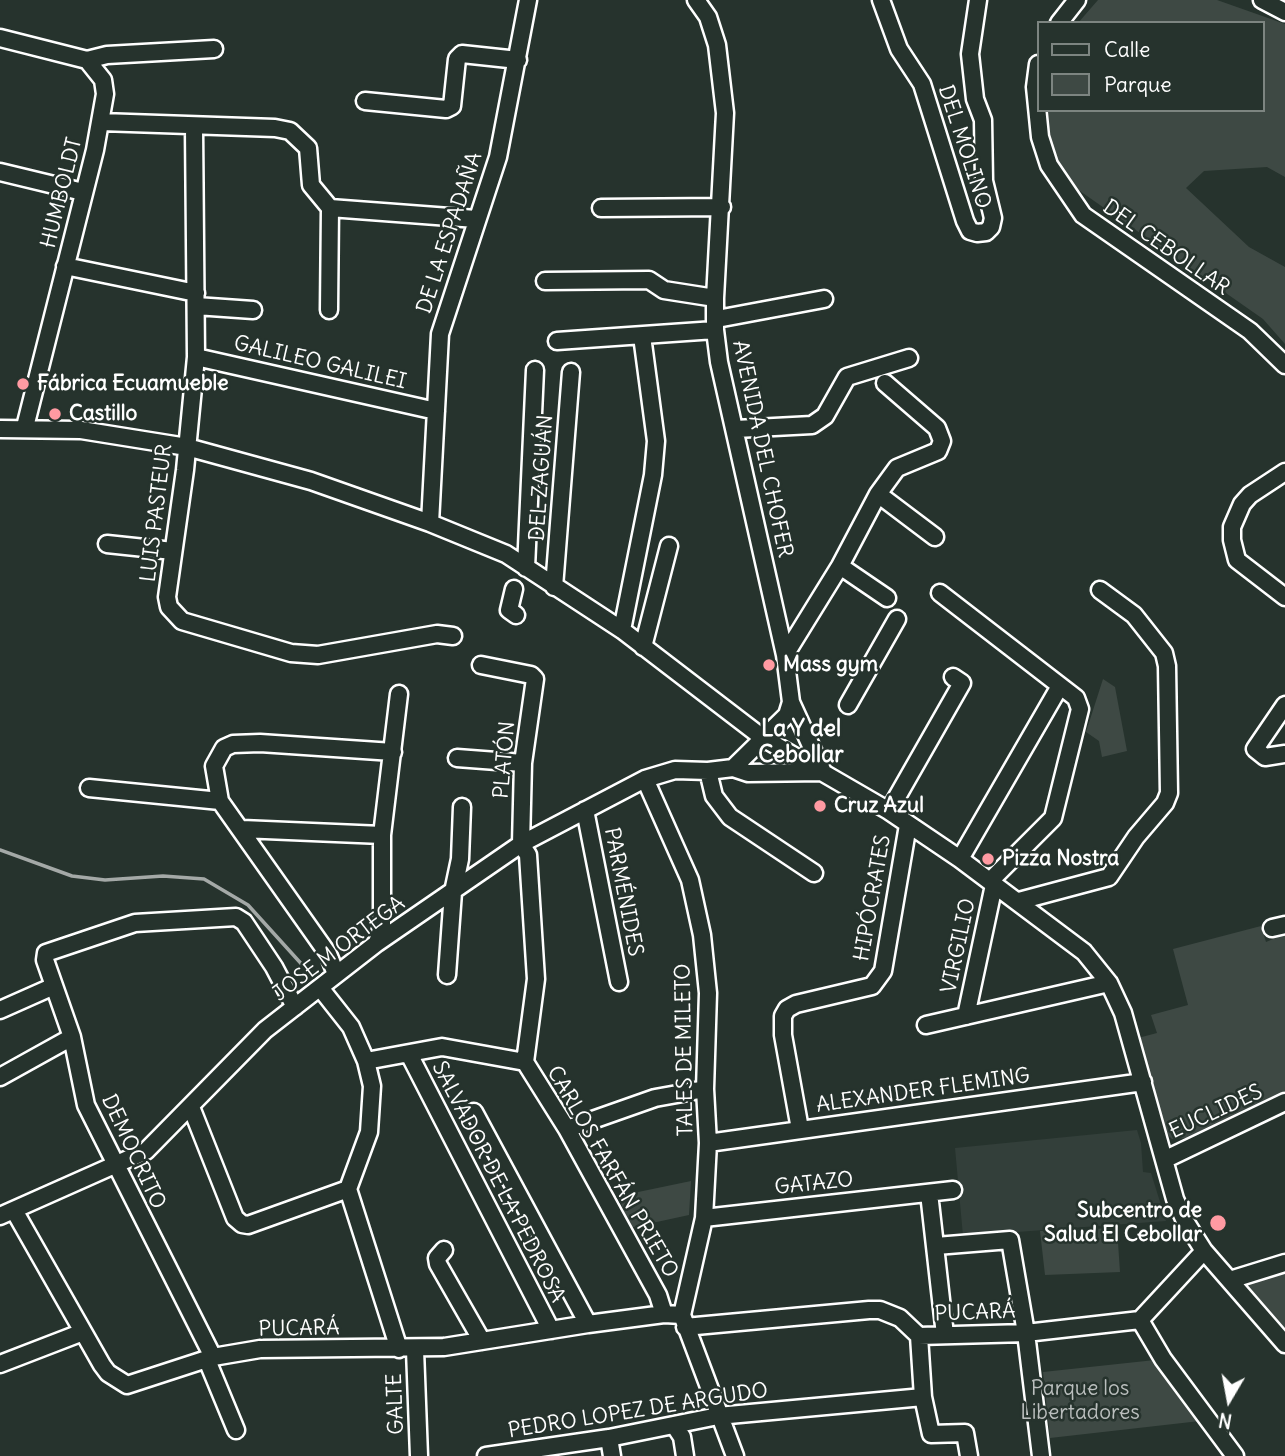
<!DOCTYPE html>
<html>
<head>
<meta charset="utf-8">
<style>
  body { margin:0 }
  #map { position:relative; width:1285px; height:1456px; overflow:hidden; background:#26332d; font-family:Delius,sans-serif }
  canvas { display:block }
  .legend { position:absolute; left:1037px; top:21px; width:228px; height:91px; box-sizing:border-box; background:#26332d; border:2px solid #7d8581; margin:0; padding:9px 12px; list-style:none; font-size:21px; color:#fff }
  .legend li { display:flex; align-items:center; gap:14px; height:35px }
  .legend b { width:35px; border:2px solid #7d8581 }
  .north { position:absolute; left:1194px; top:1365px; width:70px; height:70px; -webkit-text-stroke:5px #26332d; paint-order:stroke; rotate:190deg; font-size:19px; font-weight:700; line-height:28px; text-align:center; color:#fff }
  .north::after { content:''; display:block; margin:auto; width:24px; height:32px; background:#fff; clip-path:polygon(50% 0,100% 100%,50% 72%,0 100%) }
</style>
</head>
<body>
<div id="map">
<canvas width="1285" height="1456"></canvas>
<ul class="legend">
<li><b style="height:9px;background:#26332d"></b>Calle</li>
<li><b style="height:19px;background:#3e4944"></b>Parque</li>
</ul>
<div class="north">N</div>
</div>
<script>
const g = document.querySelector('canvas').getContext('2d');
g.lineJoin = 'round';
function paint(path, color) { g.fillStyle = color; g.fill(path, 'evenodd'); }
const toPath = rows => new Path2D(rows.map(r => 'M' + r).join(''));
function strokePath(path, color, width, dash) { g.strokeStyle = color; g.lineWidth = width; g.lineCap = dash ? 'butt' : 'round'; g.setLineDash(dash || []); g.stroke(path); }
function label(font, color, halo, rows, align = 'center') {
  g.font = font + ' Delius,sans-serif'; g.lineWidth = 5; g.setLineDash([]); g.textBaseline = 'middle'; g.strokeStyle = halo; g.fillStyle = color; for (const [text, x, y, turn = 0] of rows) {
    g.save(); g.translate(x, y); g.rotate((+turn || 0) * Math.PI / 180); g.textAlign = isNaN(turn) ? turn : align; if (halo) g.strokeText(text, 0, 0); g.fillText(text, 0, 0); g.restore();
  }
}
const built = toPath([
  [1137,1130,1141,1143,1143,1172,1151,1173,1166,1221,963,1236,955,1148]
]);
const green = toPath([
  [1098,0,1217,0,1285,24,1285,177,1267,167,1204,171,1186,188,1249,247,1285,267,1285,344,1263,319,1067,182,1046,139,1046,110,1262,110,1262,23,1078,23],
  [1103,679,1115,687,1127,751,1102,757,1099,741,1086,732],
  [1261,926,1266,942,1285,934,1285,1091,1187,1138,1172,1139,1162,1129,1138,1038,1157,1033,1151,1015,1188,1005,1173,949],
  [691,1181,689,1215,629,1228,619,1196],
  [1117,1228,1120,1272,1045,1275,1040,1231],
  [1285,1269,1285,1333,1241,1280],
  [1155,1360,1200,1421,1050,1438,1043,1372]
]);
const stream = toPath([
  [0,850,72,876,105,880,163,876,204,879,248,905,306,969]
]);
const minor = toPath([
  [881,0,899,49,922,84,965,221,970,231,977,233,986,232,991,227,993,218,984,181,983,120,975,99,970,54,978,0],
  [1262,0,1285,12],
  [1059,23,1077,0],
  [0,38,87,60,103,80,105,94,95,150,25,427],
  [87,60,107,55,214,49],
  [1038,64,1035,87,1040,137,1049,165,1083,215,1250,331,1285,365],
  [365,101,446,109,452,106,457,59,462,54,518,60],
  [101,122,275,128,290,131,308,148,311,185,330,208,476,219],
  [194,128,196,357,185,470,167,597,169,607,182,621,291,653,318,655,437,634,453,636],
  [0,172,83,192],
  [601,208,722,207],
  [65,266,196,293],
  [545,281,649,280,664,290,715,298],
  [196,306,253,310],
  [329,310,330,208],
  [717,319,824,299],
  [557,341,715,330],
  [196,357,436,411],
  [0,429,81,430,187,447,311,481,430,523,506,554,622,630,763,738,889,811,960,859,1084,952,1109,983,1123,1013,1175,1199,1185,1221,1204,1251,1285,1344],
  [736,429,812,425,825,416,847,377,909,358],
  [1285,472,1250,495,1242,504,1232,527,1232,540,1237,560,1285,597],
  [878,494,935,537],
  [430,523,440,334,498,157,528,0],
  [107,544,173,551],
  [840,566,887,598],
  [526,568,535,370],
  [554,587,571,372],
  [514,589,509,610,516,615],
  [940,593,1076,698,1080,709,1053,818,990,881],
  [622,630,653,475,656,441,642,336],
  [643,647,669,546],
  [785,655,840,566,878,494,897,468,938,451,942,441,937,428,885,383],
  [481,665,531,675,535,679,523,763,521,844,528,855,536,979,525,1062,567,1129,658,1295,664,1314],
  [848,705,897,619],
  [1285,705,1255,749,1265,757,1285,754],
  [457,758,523,763],
  [733,768,787,715,791,702],
  [708,771,714,796,730,817,814,873],
  [645,779,690,880,702,935,708,993,705,1089,708,1143,704,1218,682,1315,735,1456],
  [89,788,220,801],
  [585,810,619,982],
  [889,811,962,683,953,677],
  [242,829,382,835],
  [960,859,1060,686],
  [1019,901,1109,877,1136,837,1165,803,1169,793,1167,666,1164,653,1134,615,1100,590],
  [1272,928,1285,925],
  [377,943,382,926,382,835,399,694],
  [336,974,328,954,220,801,214,766,224,748,233,744,260,743,393,752],
  [447,975,453,892,460,859,462,807],
  [321,989,351,1027,366,1061,372,1086,369,1132,348,1189,399,1349],
  [0,1010,54,986],
  [966,1016,994,885],
  [926,1025,1109,983],
  [409,1054,551,1330],
  [366,1061,442,1047,525,1062],
  [0,1077,72,1037],
  [191,1107,235,1218,242,1224,248,1225,348,1189],
  [474,1112,588,1324],
  [567,1129,655,1098,705,1089],
  [800,1129,783,1035,783,1016,787,1009,796,1004,872,986,883,971,908,825],
  [708,1143,1143,1082],
  [1166,1159,1285,1102],
  [929,1193,945,1335],
  [15,1212,102,1365,108,1373,127,1385,213,1357,260,1349,444,1347,588,1324,664,1314,682,1315],
  [0,1216,146,1151,265,1030,377,943,521,844,645,779,675,770,708,771,733,768,748,773,823,772,791,702,785,655,719,362,715,330,715,298,725,113,717,45,708,17,696,0],
  [704,1218,953,1190],
  [936,1246,1010,1240,1026,1333,1041,1456],
  [444,1250,437,1258,438,1264,482,1341],
  [1230,1280,1285,1263],
  [1140,1320,1163,1359,1235,1456],
  [685,1327,869,1310,880,1310,900,1318,919,1336,1026,1333,1140,1320,1204,1251],
  [919,1336,923,1397,931,1434,965,1433,969,1456],
  [415,1350,419,1456],
  [213,1357,86,1105,72,1037,45,960,46,953,135,923,236,917,244,922,274,967,295,1007],
  [207,1360,236,1430],
  [0,1364,83,1332],
  [674,1425,682,1437,685,1456],
  [609,1438,612,1456],
  [486,1456,609,1438,718,1416,923,1397]
]);
const markers = [
  [23,384,7,"#ff9aa2"],
  [55,414,7,"#ff9aa2"],
  [769,665,7,"#ff9aa2"],
  [820,806,7,"#ff9aa2"],
  [988,859,7,"#ff9aa2"],
  [1218,1223,9,"#ff9aa2"]
];
const streetNames = [
  ["DEL MOLINO",964,147,72],
  ["HUMBOLDT",62,193,-76],
  ["DE LA ESPADAÑA",450,233,-72],
  ["DEL CEBOLLAR",1166,248,35],
  ["GALILEO GALILEI",320,363,13],
  ["AVENIDA DEL CHOFER",762,449,78],
  ["DEL ZAGUÁN",542,478,-86],
  ["LUIS PASTEUR",157,513,-83],
  ["PLATÓN",505,760,-85],
  ["PARMÉNIDES",623,892,79],
  ["HIPÓCRATES",873,898,-80],
  ["VIRGILIO",959,946,-78],
  ["JOSE M ORTEGA",339,949,-37],
  ["TALES DE MILETO",685,1050,-91],
  ["ALEXANDER FLEMING",923,1091,-8],
  ["EUCLIDES",1216,1112,-25],
  ["DEMOCRITO",133,1152,65],
  ["CARLOS FARFÁN PRIETO",612,1172,60],
  ["SALVADOR DE LA PEDROSA",498,1182,63],
  ["GATAZO",814,1184,-6],
  ["PUCARÁ",975,1313,-2],
  ["PUCARÁ",299,1329,-1],
  ["GALTE",396,1404,-92],
  ["PEDRO LOPEZ DE ARGUDO",638,1411,-9]
];
const poiNames = [
  ["Fábrica Ecuamueble",37,384],
  ["Castillo",69,414],
  ["Mass gym",783,665],
  ["Cruz Azul",834,806],
  ["Pizza Nostra",1002,859],
  ["Subcentro de",1202,1211,"right"],
  ["Salud El Cebollar",1202,1235,"right"]
];
const parkNames = [
  ["Parque los",1080,1389],
  ["Libertadores",1080,1413]
];
const neighbourhoodNames = [
  ["La Y del",801,729],
  ["Cebollar",801,755]
];
paint(built, '#333f3a');
paint(green, '#3e4944');
strokePath(stream, '#a4a9a7', 3.5);
strokePath(minor, '#fff', 21);
strokePath(minor, '#26332d', 16);
for (const [x, y, r, color] of markers) { const dot = new Path2D(); dot.arc(x, y, r, 0, 2 * Math.PI); g.fillStyle = color; g.fill(dot); strokePath(dot, '#26332d', 2.5); }
label('21px', '#fff', '#26332d', streetNames);
label('bold 21px', '#fff', '#26332d', poiNames, 'left');
label('21px', '#bbbfbe', '#26332d', parkNames);
label('bold 23px', '#fff', '#26332d', neighbourhoodNames);
</script>
</body>
</html>
